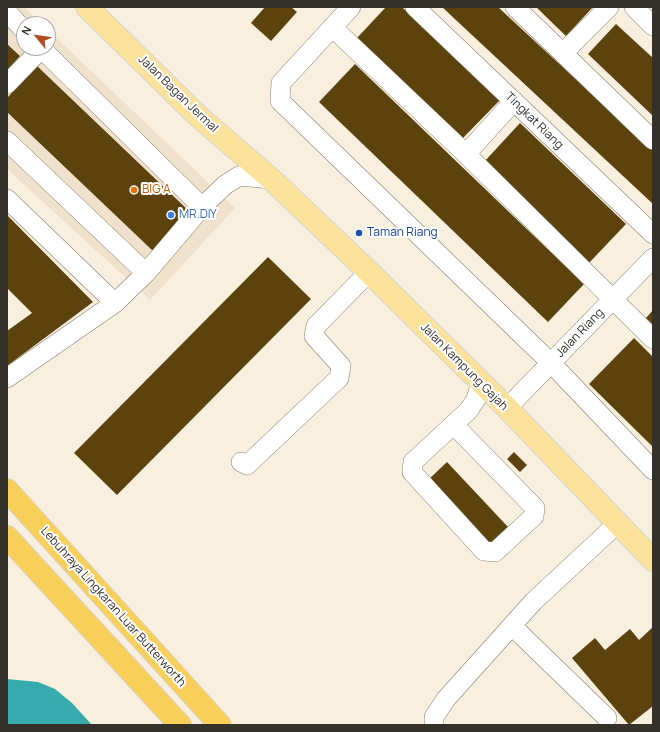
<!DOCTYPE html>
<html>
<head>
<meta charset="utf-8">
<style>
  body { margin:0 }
  #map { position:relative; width:660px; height:732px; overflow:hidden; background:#f9efdf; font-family:Manrope,sans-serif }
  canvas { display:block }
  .frame { position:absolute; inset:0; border:8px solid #34302a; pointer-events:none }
  .north { position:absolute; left:16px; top:16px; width:40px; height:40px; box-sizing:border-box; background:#fff; border:1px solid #aeacaa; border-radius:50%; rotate:299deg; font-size:11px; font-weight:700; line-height:16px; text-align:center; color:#34302a }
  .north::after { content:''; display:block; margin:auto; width:14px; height:18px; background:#b24b23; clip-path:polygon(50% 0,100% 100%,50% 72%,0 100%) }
</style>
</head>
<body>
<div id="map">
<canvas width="660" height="732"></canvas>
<div class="frame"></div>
<div class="north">N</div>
</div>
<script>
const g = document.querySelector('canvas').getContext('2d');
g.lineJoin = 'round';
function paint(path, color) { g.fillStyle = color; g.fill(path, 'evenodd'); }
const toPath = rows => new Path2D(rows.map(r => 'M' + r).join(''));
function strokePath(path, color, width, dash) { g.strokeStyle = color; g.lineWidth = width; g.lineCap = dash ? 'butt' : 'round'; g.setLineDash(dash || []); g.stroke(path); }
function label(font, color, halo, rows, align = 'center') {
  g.font = font + ' Manrope,sans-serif'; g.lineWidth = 4; g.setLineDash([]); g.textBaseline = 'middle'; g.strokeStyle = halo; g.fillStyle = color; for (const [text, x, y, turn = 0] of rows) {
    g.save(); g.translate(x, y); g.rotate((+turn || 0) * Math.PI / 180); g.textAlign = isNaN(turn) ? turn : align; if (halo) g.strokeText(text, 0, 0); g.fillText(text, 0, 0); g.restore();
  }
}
const built = toPath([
  [7,7,24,7,42,24,24,24,24,48,48,48,48,30,235,208,150,300,7,169]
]);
const water = toPath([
  [7,679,38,682,55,689,72,703,92,725,7,725]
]);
const building = toPath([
  [265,7,291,7,297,12,271,41,251,23],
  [386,7,402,7,500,100,463,138,357,38],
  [442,7,498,7,653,151,653,204],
  [536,7,593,7,566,36],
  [616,24,653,58,653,116,588,54],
  [7,44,20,56,7,70],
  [355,64,584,284,548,322,319,102],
  [37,66,190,212,153,251,7,112,7,98],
  [520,123,626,224,589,263,484,162],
  [7,215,93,302,7,366,7,331,32,313,7,288],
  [268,257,311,299,117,495,74,453],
  [653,310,653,325,646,318],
  [634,338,653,357,653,447,589,384],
  [514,452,527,465,520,472,507,459],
  [447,462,508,527,486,547,426,482],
  [653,627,653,706,629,725,572,658,595,638,605,650,630,629,639,640]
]);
const minor = toPath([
  [351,7,281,83,280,101,551,363,653,470],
  [415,7,653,234],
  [515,7,653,140],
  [634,7,653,26],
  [7,12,24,30],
  [332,27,466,154,653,339],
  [41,48,202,207],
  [563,53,609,7],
  [7,84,42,48],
  [7,141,146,273],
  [466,154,514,101],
  [7,199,115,303],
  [7,378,115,303,146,273,202,207,225,185,239,176,271,179],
  [507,408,653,258],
  [454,425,535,508,534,516,495,552,484,551,412,472,413,462,469,410,476,399,481,383],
  [241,462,247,465,339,378,341,366,314,336,316,326,369,272],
  [512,626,607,718],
  [434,725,434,717,446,699,534,601,618,523]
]);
const major = toPath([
  [87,7,198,116,271,179,369,272,507,408,653,560]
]);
const highway = toPath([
  [7,490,220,725],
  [7,537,180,725]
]);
const markers = [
  [134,190,4,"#e8710a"],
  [171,215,4,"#3f7fe0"],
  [359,233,4,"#1a4fb4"]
];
const streetNames = [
  ["Jalan Bagan Jermal",178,94,44],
  ["Tingkat Riang",534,121,44],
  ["Jalan Riang",580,333,-46],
  ["Jalan Kampung Gajah",464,367,45],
  ["Lebuhraya Lingkaran Luar Butterworth",113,607,48]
];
const foodNames = [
  ["BIG A",142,190]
];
const shopNames = [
  ["MR.DIY",179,215]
];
const transitNames = [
  ["Taman Riang",367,233]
];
paint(built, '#efe1cc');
paint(water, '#37aaad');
paint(building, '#5c420d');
strokePath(minor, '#857d6f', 20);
strokePath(major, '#d6d6d4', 24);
strokePath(highway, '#d6d6d4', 24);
strokePath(minor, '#fff', 19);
strokePath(major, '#fbe29b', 22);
strokePath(highway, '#f8cf59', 22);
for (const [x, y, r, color] of markers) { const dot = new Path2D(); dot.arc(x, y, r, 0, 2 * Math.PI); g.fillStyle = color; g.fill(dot); strokePath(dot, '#fff', 1.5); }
label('12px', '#34302a', '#fff', streetNames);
label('12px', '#c56008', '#fff', foodNames, 'left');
label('12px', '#366cbe', '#fff', shopNames, 'left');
label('12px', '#164399', '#fff', transitNames, 'left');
</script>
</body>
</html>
